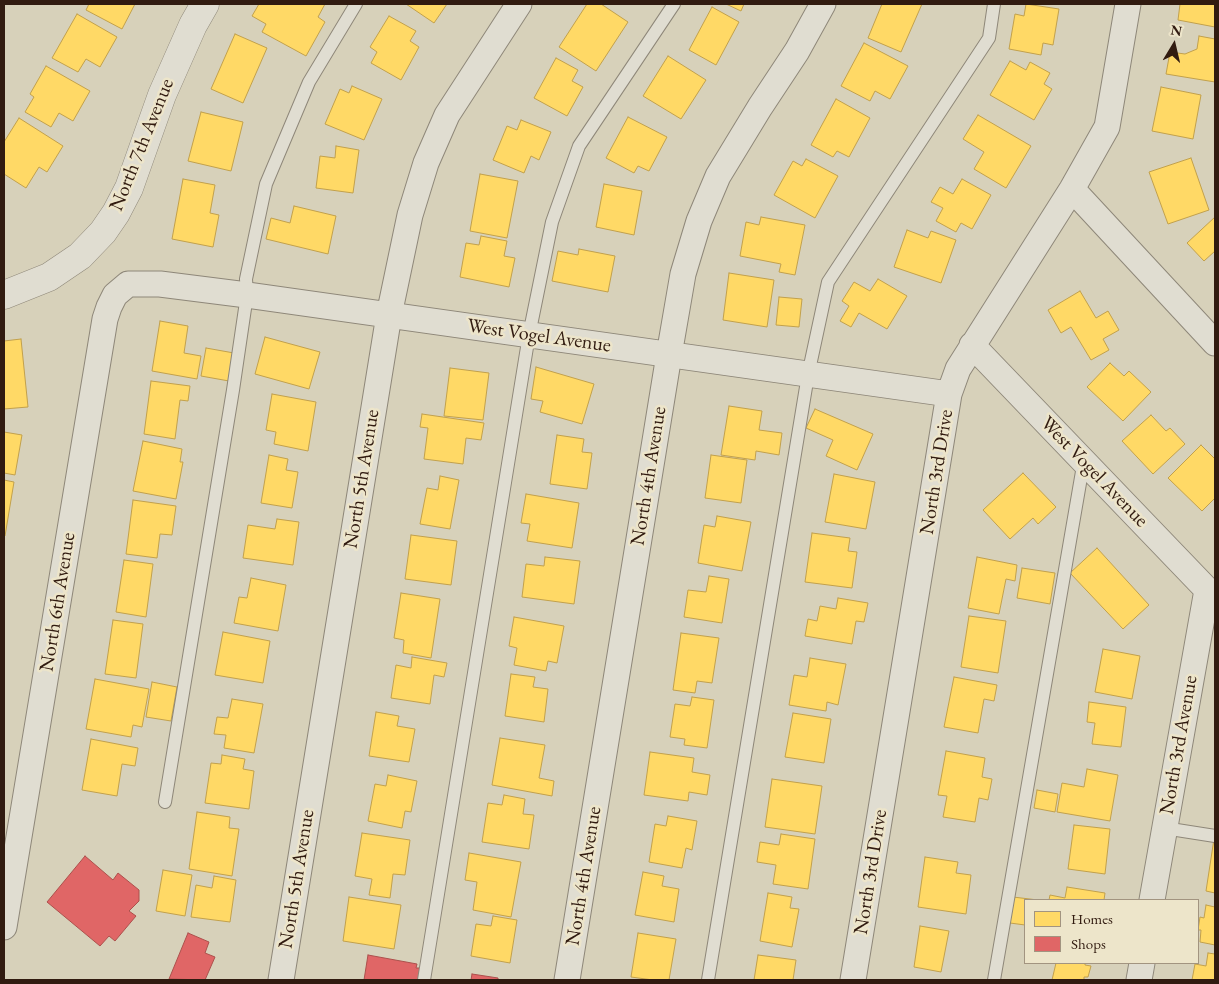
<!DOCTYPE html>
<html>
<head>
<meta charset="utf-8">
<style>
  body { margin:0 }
  #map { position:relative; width:1219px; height:984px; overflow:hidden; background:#d7d1ba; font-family:"EB Garamond",serif }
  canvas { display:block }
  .frame { position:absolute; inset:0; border:5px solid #311b10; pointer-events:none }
  .legend { position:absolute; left:1024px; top:899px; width:175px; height:65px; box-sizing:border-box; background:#ede5ca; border:1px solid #a29480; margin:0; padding:6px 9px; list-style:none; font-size:15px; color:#311b10 }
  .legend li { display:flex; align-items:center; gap:10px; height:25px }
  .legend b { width:25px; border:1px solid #a29480 }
  .north { position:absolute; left:1149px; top:20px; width:50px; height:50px; -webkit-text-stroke:4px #ede5ca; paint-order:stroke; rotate:9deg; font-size:14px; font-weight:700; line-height:20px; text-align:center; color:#311b10 }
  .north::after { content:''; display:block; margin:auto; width:18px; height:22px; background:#311b10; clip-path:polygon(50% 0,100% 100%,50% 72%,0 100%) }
</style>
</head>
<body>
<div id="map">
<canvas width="1219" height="984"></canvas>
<div class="frame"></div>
<ul class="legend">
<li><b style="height:14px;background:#ffd966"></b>Homes</li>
<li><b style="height:14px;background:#e06666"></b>Shops</li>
</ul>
<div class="north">N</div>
</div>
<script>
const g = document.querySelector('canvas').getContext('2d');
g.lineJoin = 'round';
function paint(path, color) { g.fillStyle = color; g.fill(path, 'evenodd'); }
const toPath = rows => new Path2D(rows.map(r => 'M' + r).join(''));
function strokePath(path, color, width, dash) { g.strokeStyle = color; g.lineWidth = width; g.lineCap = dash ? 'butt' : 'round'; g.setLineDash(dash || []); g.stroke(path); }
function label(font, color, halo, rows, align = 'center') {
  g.font = font + ' "EB Garamond",serif'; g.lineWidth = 5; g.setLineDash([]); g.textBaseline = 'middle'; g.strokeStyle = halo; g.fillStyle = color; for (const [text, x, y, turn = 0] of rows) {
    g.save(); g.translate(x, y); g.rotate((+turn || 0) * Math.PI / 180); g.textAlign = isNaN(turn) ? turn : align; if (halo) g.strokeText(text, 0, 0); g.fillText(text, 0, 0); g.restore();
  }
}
const homes = toPath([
  [89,4,135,4,122,29,86,10,89,4],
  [259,4,325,4,318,17,325,22,306,56,262,32,266,24,252,16,259,4],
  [406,4,447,4,434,23,406,4],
  [587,4,601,4,628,22,596,71,559,47,587,4],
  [726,4,744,4,741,11,726,4],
  [882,4,922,4,901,52,868,38,882,4],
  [1026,4,1059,9,1053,45,1043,43,1041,55,1009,49,1015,14,1024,16,1026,4],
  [1180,4,1215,4,1215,27,1178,20,1180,4],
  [712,7,739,22,716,65,689,50,712,7],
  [77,14,117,37,100,67,86,59,78,72,52,58,77,14],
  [389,16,416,31,410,41,419,47,401,80,371,63,377,52,370,47,389,16],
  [235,34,267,48,243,103,211,89,235,34],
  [1199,36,1215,39,1215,82,1166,74,1170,52,1185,54,1197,49,1199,36],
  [864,43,908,66,890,99,875,91,870,101,841,86,864,43],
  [668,56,706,80,681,119,643,96,668,56],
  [556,58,578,70,572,81,583,87,567,116,534,98,556,58],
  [1010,61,1026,70,1030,62,1050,73,1044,84,1052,89,1034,120,990,95,1010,61],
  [46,66,90,91,73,121,59,113,51,127,25,112,34,97,30,94,46,66],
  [352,86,382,99,364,140,325,124,340,89,349,93,352,86],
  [1161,87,1201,95,1193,139,1152,131,1161,87],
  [836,99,870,118,849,157,837,151,833,157,811,145,836,99],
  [201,112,243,122,231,171,188,161,201,112],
  [978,115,1031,146,1006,188,974,169,984,152,963,139,978,115],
  [628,117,667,137,649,171,638,166,634,173,606,158,628,117],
  [19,118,63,146,47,172,39,167,26,188,4,174,4,142,19,118],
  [521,120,551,132,539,160,531,156,524,173,493,160,507,126,517,130,521,120],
  [336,146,359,150,353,193,316,188,320,156,335,158,336,146],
  [1191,158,1209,210,1168,224,1149,172,1191,158],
  [806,159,838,176,815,218,774,195,793,161,802,166,806,159],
  [480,174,518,181,507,238,470,231,480,174],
  [183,179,215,185,210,213,219,215,213,247,172,239,183,179],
  [962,179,991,195,972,229,961,223,956,232,936,221,943,208,931,202,940,187,953,194,962,179],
  [604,184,642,191,634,235,596,227,604,184],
  [294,206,336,216,328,254,266,239,271,218,290,223,294,206],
  [761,217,805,225,795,275,779,272,781,264,740,256,746,222,759,225,761,217],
  [1215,217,1215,251,1204,261,1187,243,1215,217],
  [907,230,928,238,931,231,956,240,941,283,894,267,907,230],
  [481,236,507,241,504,256,515,258,509,287,460,277,466,243,479,245,481,236],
  [579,249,615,256,608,292,552,281,558,251,578,255,579,249],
  [729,273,774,280,767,327,723,320,729,273],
  [878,279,907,296,887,329,859,313,851,327,840,321,849,306,842,301,854,282,870,291,878,279],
  [1080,291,1096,318,1108,311,1119,330,1103,339,1109,350,1091,360,1071,327,1061,333,1048,310,1080,291],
  [779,297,802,299,799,327,776,325,779,297],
  [160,321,188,326,184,353,201,356,197,379,152,371,160,321],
  [265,337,320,352,309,389,255,374,265,337],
  [21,339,28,407,4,409,4,341,21,339],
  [206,348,234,353,229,381,201,376,206,348],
  [1110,363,1124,376,1129,371,1151,392,1123,421,1087,387,1110,363],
  [536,367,594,384,582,424,540,412,543,401,531,399,536,367],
  [450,368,489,373,483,420,444,416,450,368],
  [151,381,190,386,188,401,180,400,175,439,144,434,151,381],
  [272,394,316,402,308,451,274,444,276,432,266,430,272,394],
  [729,406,762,411,759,430,782,433,779,455,756,451,755,460,721,455,729,406],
  [815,409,873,434,857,470,826,456,833,440,806,428,815,409],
  [422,414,484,423,481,440,466,438,463,464,424,459,428,428,420,427,422,414],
  [1151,415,1166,431,1170,428,1185,444,1153,474,1122,441,1151,415],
  [4,432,22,435,15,475,4,473,4,432],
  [557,435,584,439,582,452,592,453,587,489,550,484,557,435],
  [143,441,182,449,180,462,183,462,176,499,133,491,143,441],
  [1201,445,1215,459,1215,498,1202,511,1168,478,1201,445],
  [269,455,288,459,286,470,298,472,292,508,261,503,269,455],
  [711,455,747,460,741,503,705,498,711,455],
  [1023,473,1056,507,1038,524,1033,518,1010,539,983,510,1023,473],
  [834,474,875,482,866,529,825,522,834,474],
  [440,476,459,480,450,529,420,524,427,488,438,490,440,476],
  [4,480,14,482,5,536,4,536,4,480],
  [526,494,579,503,572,548,527,541,530,524,521,523,526,494],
  [133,500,176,506,172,535,160,534,157,558,126,554,133,500],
  [717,516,751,522,742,571,698,563,704,525,715,527,717,516],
  [277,519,299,522,293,565,243,558,248,525,275,529,277,519],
  [812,533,850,538,848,551,857,552,852,588,805,582,812,533],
  [411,535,457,541,451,585,405,579,411,535],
  [1097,548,1149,605,1123,629,1070,573,1097,548],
  [545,557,580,561,574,604,522,597,526,564,544,566,545,557],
  [977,557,1017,565,1015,581,1006,579,999,614,968,608,977,557],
  [124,560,153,564,146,617,116,612,124,560],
  [1022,568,1055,573,1050,604,1017,598,1022,568],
  [709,576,729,579,722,623,684,617,688,590,706,592,709,576],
  [251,578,286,585,278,631,234,623,239,597,247,598,251,578],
  [401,593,440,599,431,658,403,653,404,640,394,638,401,593],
  [838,598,868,603,864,622,856,621,852,644,805,636,808,619,817,621,820,606,836,609,838,598],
  [969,616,1006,621,998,673,961,667,969,616],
  [514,617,564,626,557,663,548,661,546,671,514,665,517,648,509,646,514,617],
  [113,620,143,624,136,678,105,674,113,620],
  [223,632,270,641,263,683,215,675,223,632],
  [681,633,719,638,712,683,697,681,695,693,673,690,681,633],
  [1103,649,1140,656,1132,699,1095,692,1103,649],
  [412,657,447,663,444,677,434,675,430,704,391,698,396,665,411,668,412,657],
  [810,658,846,664,838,705,827,702,826,711,789,705,794,675,807,677,810,658],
  [511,674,535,677,533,687,548,689,544,722,505,716,511,674],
  [954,677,997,685,994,701,984,699,978,733,944,727,954,677],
  [95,679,149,689,142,727,133,725,131,737,86,729,95,679],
  [152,682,177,687,171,721,146,717,152,682],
  [692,697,714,700,707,748,684,745,685,739,670,737,675,704,690,706,692,697],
  [232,699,263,704,254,753,224,748,226,735,214,734,217,717,228,718,232,699],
  [1089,702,1126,707,1121,747,1092,744,1095,723,1087,722,1089,702],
  [376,712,399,716,397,726,415,729,409,762,369,756,376,712],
  [793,713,831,719,824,763,785,757,793,713],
  [500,738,545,745,539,778,554,781,552,796,492,785,500,738],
  [91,739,138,748,135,766,122,764,117,796,82,790,91,739],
  [946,751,985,758,982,777,992,779,988,800,979,798,975,822,943,817,947,796,938,795,946,751],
  [650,752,694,758,692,772,710,775,707,795,689,792,688,801,644,795,650,752],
  [222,755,245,759,243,769,254,771,249,809,205,803,211,763,221,764,222,755],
  [1087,769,1118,775,1110,821,1057,812,1062,783,1084,787,1087,769],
  [388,775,417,781,411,812,405,811,402,828,368,821,375,784,386,786,388,775],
  [772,779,822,786,815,834,765,827,772,779],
  [1037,790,1058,794,1055,812,1034,808,1037,790],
  [504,795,525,799,523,814,534,815,529,849,482,842,488,803,502,805,504,795],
  [197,812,230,817,229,828,239,829,232,876,189,869,197,812],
  [668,816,697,821,692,850,686,848,682,868,649,862,655,824,666,826,668,816],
  [1074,825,1110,829,1105,874,1068,869,1074,825],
  [362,833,410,840,405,875,393,874,390,898,369,895,372,879,355,876,362,833],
  [781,834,815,839,808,889,773,884,776,865,757,862,760,842,779,845,781,834],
  [1214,839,1215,839,1215,893,1206,891,1214,839],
  [469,853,521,862,511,917,473,910,477,882,465,880,469,853],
  [925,857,958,862,956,873,971,875,966,914,918,907,925,857],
  [163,870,192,875,185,916,156,911,163,870],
  [643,872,664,876,662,886,679,889,674,922,635,915,643,872],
  [214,876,236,880,230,922,191,917,196,885,212,888,214,876],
  [1067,887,1105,893,1104,900,1049,900,1050,895,1065,898,1067,887],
  [768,893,792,897,790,908,799,909,792,947,760,941,768,893],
  [349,897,401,905,394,949,343,941,349,897],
  [1013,897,1038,900,1025,900,1025,925,1010,923,1013,897],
  [1206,905,1215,907,1215,945,1200,942,1201,930,1198,930,1200,917,1204,918,1206,905],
  [493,916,517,920,510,963,471,956,476,924,491,926,493,916],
  [920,926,949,931,941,972,914,967,920,926],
  [638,933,676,939,669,980,653,980,631,977,638,933],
  [1208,953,1215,954,1215,980,1192,980,1195,964,1206,966,1208,953],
  [758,955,796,960,793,980,754,980,758,955],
  [1056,963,1085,963,1085,965,1091,966,1088,977,1084,977,1084,980,1052,980,1056,963]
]);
const shops = toPath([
  [85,856,113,880,118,873,139,890,139,901,129,911,136,916,115,941,109,936,100,946,47,902,85,856],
  [188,933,209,942,205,953,215,957,205,980,169,979,188,933],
  [368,955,417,964,416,968,422,968,420,980,364,980,368,955],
  [472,974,498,978,498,980,471,980,472,974]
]);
const service = toPath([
  [165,802,233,390,247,295,246,279,266,184,309,82,356,4],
  [1164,828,1215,836],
  [424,980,529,335,552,222,579,146,674,4],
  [708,980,808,375,828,282,989,38,994,4],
  [994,980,1084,460]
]);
const minor = toPath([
  [1072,189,1215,343],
  [972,345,1215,598],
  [1152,900,1207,590],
  [4,927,105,319,109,307,115,295,128,284,160,284,247,295,949,394],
  [281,980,389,315,410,215,426,163,447,115,519,4],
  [567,980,669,355,683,274,699,221,718,176,760,107,797,51,823,4],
  [853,980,949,394,958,369,1072,189,1107,127,1128,4],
  [1139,980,1142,963]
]);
const tertiary = toPath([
  [4,295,49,277,80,256,103,232,116,213,129,188,162,95,193,25,205,4]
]);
const streetNames = [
  ["North 7th Avenue",142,145,-68],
  ["West Vogel Avenue",539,336,8],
  ["North 3rd Drive",937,472,-81],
  ["West Vogel Avenue",1094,472,46],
  ["North 4th Avenue",649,476,-81],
  ["North 5th Avenue",362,479,-81],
  ["North 6th Avenue",58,602,-81],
  ["North 3rd Avenue",1179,745,-80],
  ["North 3rd Drive",871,872,-81],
  ["North 4th Avenue",584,876,-81],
  ["North 5th Avenue",297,879,-81]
];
paint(homes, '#ffd966');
strokePath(homes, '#c1a04c', 1);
paint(shops, '#e06666');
strokePath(shops, '#ac504c', 1);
strokePath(service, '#8e8779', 14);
strokePath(minor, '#8e8779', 27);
strokePath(tertiary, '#8e8779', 29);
strokePath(service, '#e0ddd1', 12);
strokePath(minor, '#e0ddd1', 25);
strokePath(tertiary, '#e0ddd1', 28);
label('20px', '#311b10', '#ede5ca', streetNames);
</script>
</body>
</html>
